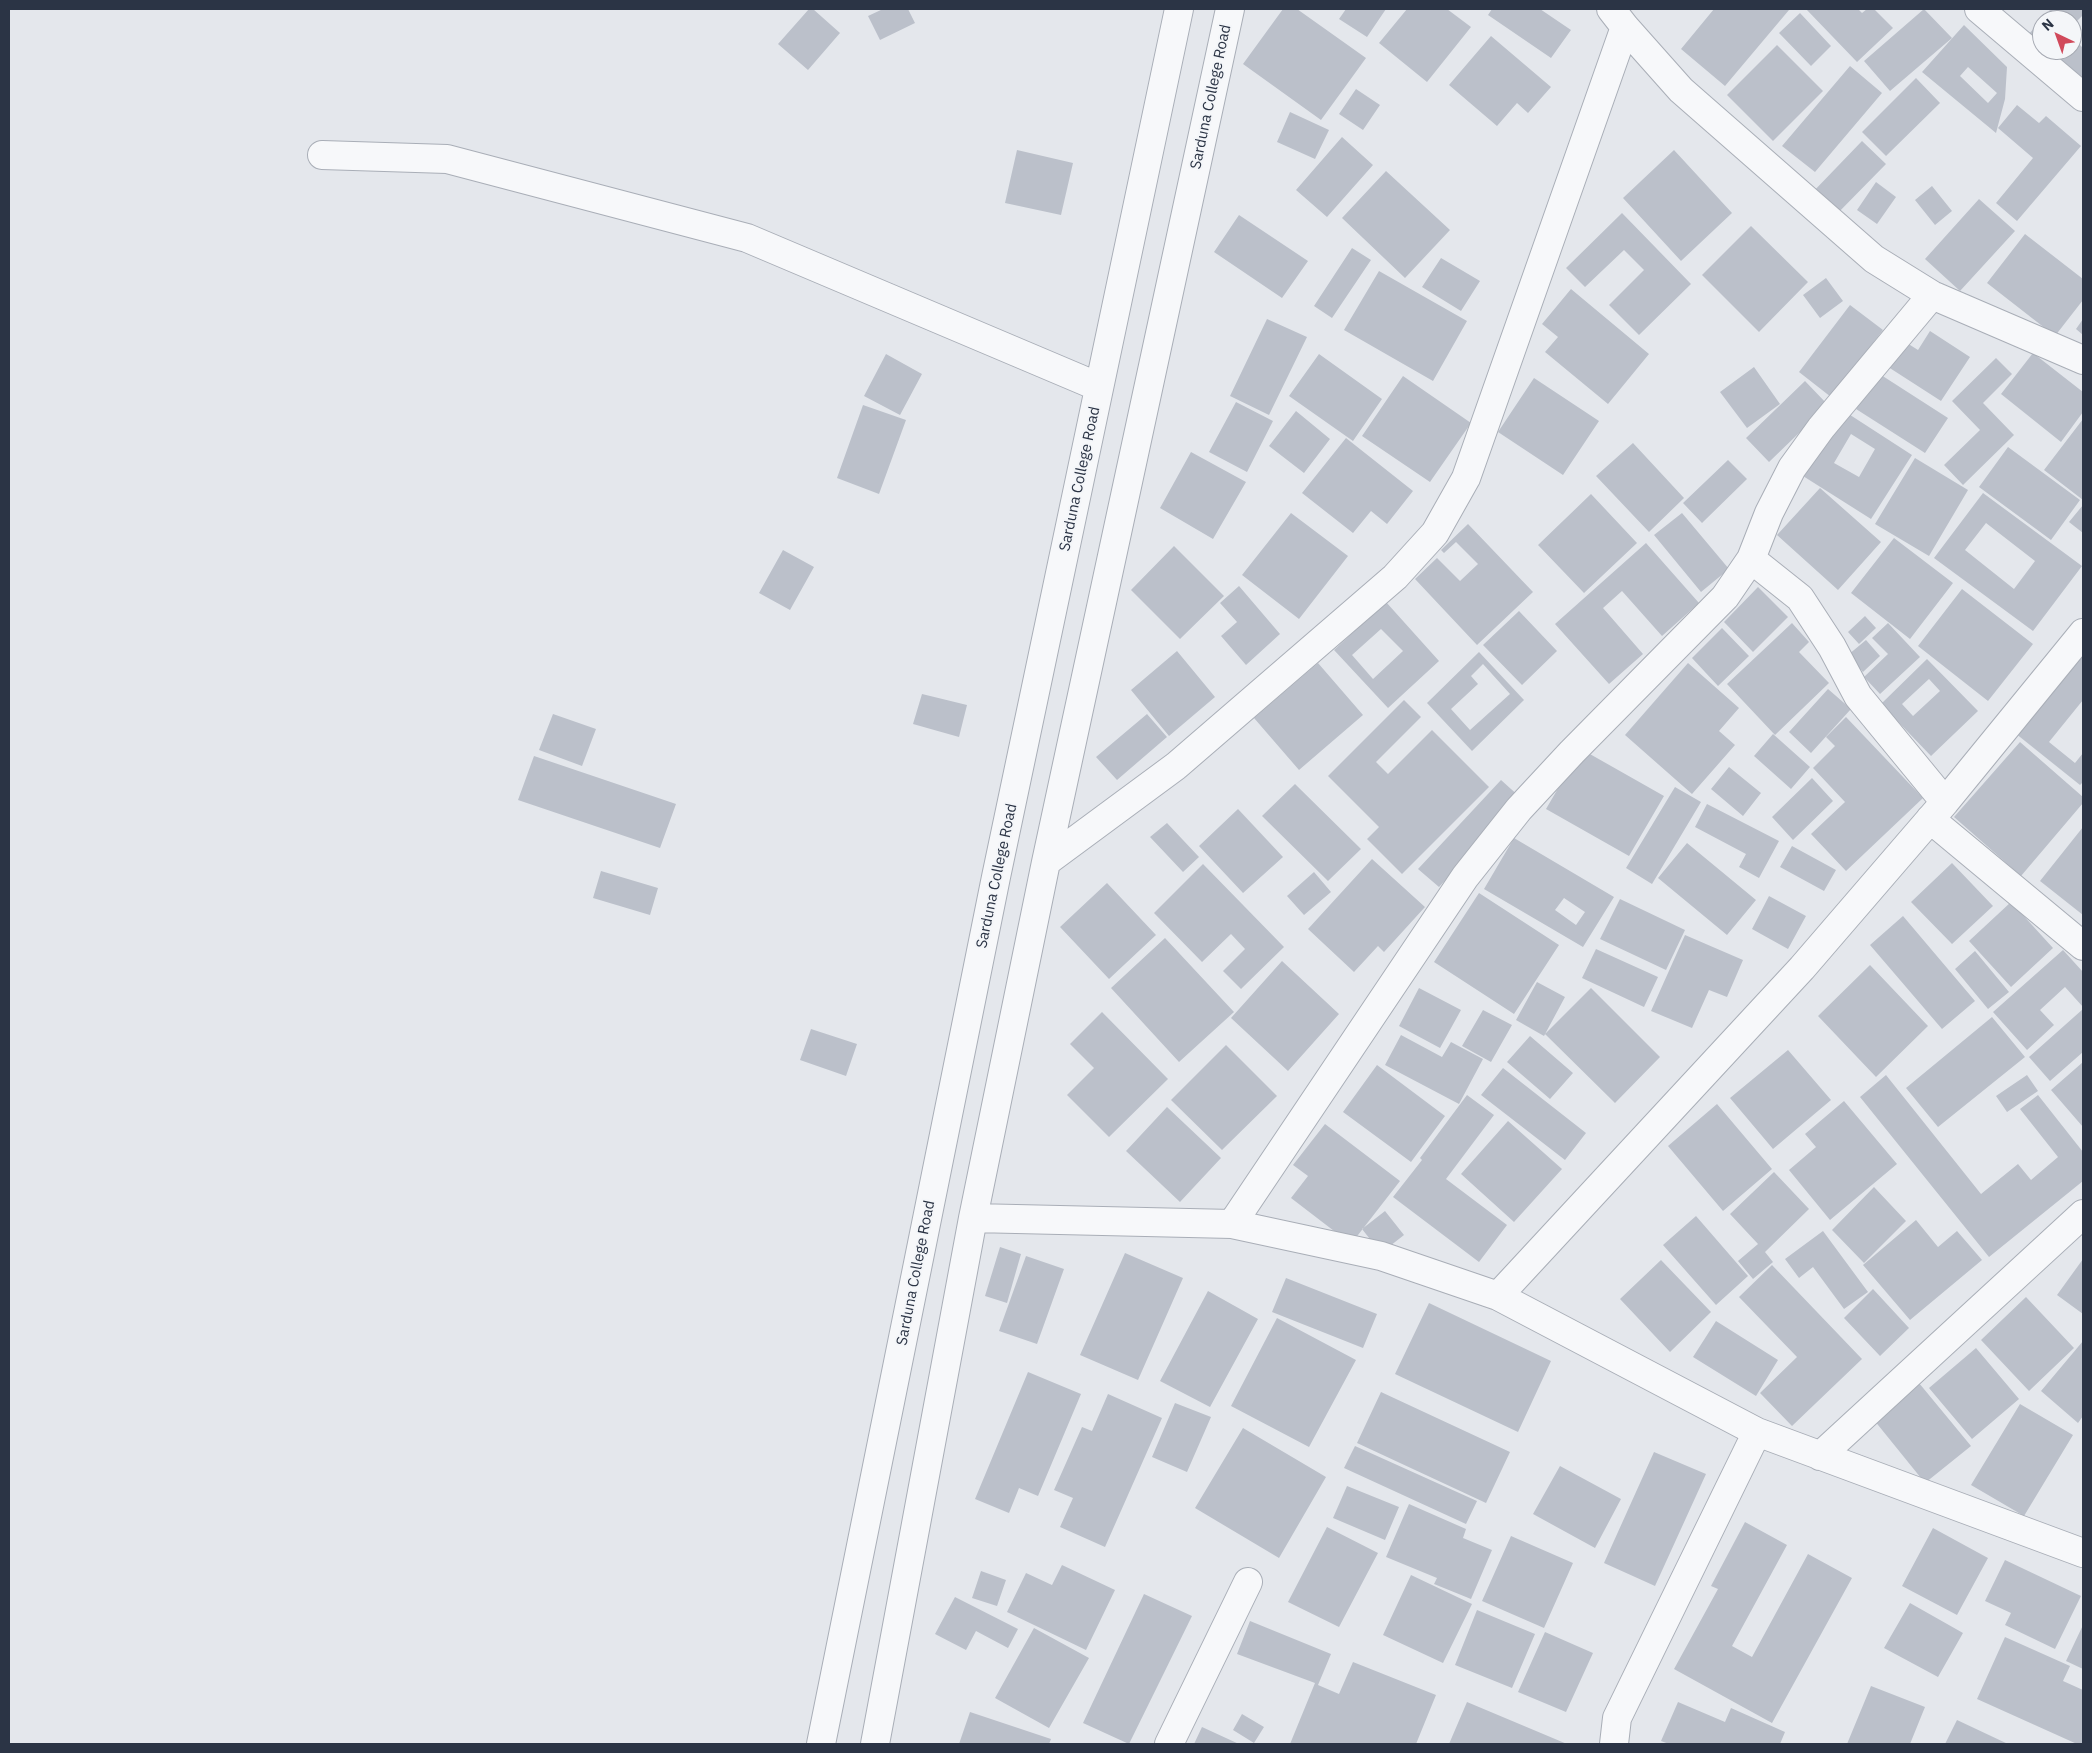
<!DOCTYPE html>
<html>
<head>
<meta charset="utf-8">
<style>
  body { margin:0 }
  #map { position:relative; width:2092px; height:1753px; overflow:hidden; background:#e4e7ec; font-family:"IBM Plex Sans",sans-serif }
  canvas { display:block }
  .frame { position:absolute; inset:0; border:10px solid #2b3445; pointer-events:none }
  .north { position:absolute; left:2032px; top:10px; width:50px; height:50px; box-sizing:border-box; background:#f4f6f9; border:1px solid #a4a8b1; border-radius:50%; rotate:318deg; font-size:14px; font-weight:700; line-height:20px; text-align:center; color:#2b3445 }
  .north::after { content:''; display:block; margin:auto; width:18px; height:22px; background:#d1495b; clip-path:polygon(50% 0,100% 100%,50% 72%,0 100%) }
</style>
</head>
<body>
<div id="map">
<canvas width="2092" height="1753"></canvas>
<div class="frame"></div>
<div class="north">N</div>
</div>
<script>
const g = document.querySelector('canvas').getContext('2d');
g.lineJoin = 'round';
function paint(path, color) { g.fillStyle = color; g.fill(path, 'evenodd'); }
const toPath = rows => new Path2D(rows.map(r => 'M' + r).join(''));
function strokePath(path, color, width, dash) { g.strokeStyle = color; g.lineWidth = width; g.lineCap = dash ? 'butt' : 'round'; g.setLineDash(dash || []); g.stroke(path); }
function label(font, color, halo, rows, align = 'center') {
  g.font = font + ' "IBM Plex Sans",sans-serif'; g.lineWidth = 4; g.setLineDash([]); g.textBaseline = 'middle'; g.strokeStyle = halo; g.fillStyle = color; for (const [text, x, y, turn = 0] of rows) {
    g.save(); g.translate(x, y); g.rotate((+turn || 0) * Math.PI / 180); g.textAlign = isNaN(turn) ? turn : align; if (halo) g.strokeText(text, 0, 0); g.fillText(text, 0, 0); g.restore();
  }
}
const building = toPath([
  [809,9,813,9,840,33,808,70,778,44],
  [883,9,908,9,915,23,880,40,868,16],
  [1283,9,1297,9,1366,58,1321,120,1243,64],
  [1346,9,1386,9,1367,37,1339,19],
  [1407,9,1447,9,1471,27,1427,82,1379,43],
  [1492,9,1540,9,1571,30,1551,58,1488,15],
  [1714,9,1789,10,1725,86,1681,49],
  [1806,9,1858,9,1862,13,1867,9,1874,9,1893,28,1857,62],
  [1924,9,1952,38,1890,91,1864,61],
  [2050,9,2083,9,2083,15,2072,26,2072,20,2058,20,2049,10],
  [1800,13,1831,46,1811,66,1779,33],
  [2048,15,2053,20,2042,20],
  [2042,20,2042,50,2072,50,2072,37,2083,48,2083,94,2024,39],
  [1964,25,2007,67,2005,99,1996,133,1922,72],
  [1968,67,1997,93,1988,103,1960,76],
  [1491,36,1551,87,1528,113,1517,103,1497,126,1449,85],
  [1777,45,1823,91,1773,141,1727,95],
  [1850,66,1882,93,1815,172,1782,146],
  [1916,78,1940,103,1886,156,1862,132],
  [1356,89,1380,105,1363,130,1339,114],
  [2017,105,2039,123,2046,116,2081,146,2017,221,1996,203,2033,158,1998,128],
  [1290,112,1329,130,1315,159,1277,142],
  [1342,137,1373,165,1327,217,1296,190],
  [1862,141,1886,164,1833,218,1810,195],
  [1017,150,1073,163,1061,215,1005,203],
  [1674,150,1732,213,1681,261,1623,198],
  [1386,171,1450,230,1405,278,1342,218],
  [1876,182,1896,197,1877,224,1857,210],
  [1932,186,1952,211,1935,225,1915,200],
  [1979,199,2015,231,1960,291,1925,259],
  [1622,213,1691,284,1639,335,1609,305,1644,270,1624,250,1585,287,1566,268],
  [1239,215,1308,261,1282,298,1214,252],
  [1751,226,1808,282,1759,332,1702,275],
  [2025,234,2083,279,2083,300,2055,336,1987,283],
  [1352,248,1371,260,1332,318,1314,306],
  [1441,258,1480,281,1461,311,1422,287],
  [1379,271,1467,321,1433,381,1344,330],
  [1826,278,1843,301,1820,318,1803,295],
  [1571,289,1649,354,1608,404,1545,352,1558,337,1542,324],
  [1850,305,1883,330,1831,397,1799,372],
  [1267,319,1307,337,1269,415,1230,396],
  [2083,319,2083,335,2076,329],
  [1930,331,1970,357,1941,401,1882,363,1899,338,1918,350],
  [2033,353,2083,392,2083,412,2061,442,2001,394],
  [886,354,922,374,900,415,864,396],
  [1319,354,1382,399,1353,441,1289,396],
  [1996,358,2012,374,1983,403,2014,435,1963,485,1944,465,1980,430,1952,401],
  [1754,367,1780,404,1747,428,1720,392],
  [1878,373,1948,418,1925,453,1856,409],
  [1403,376,1471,423,1430,482,1362,436],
  [1534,378,1599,421,1563,475,1498,432],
  [1805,381,1828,405,1769,462,1746,438],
  [1236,402,1273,421,1247,472,1209,452],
  [863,405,906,420,879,494,837,478],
  [1296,411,1330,439,1304,473,1269,446],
  [1844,411,1912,455,1871,519,1803,476],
  [1851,434,1875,449,1859,477,1834,463],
  [2083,419,2083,500,2044,470],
  [1346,438,1413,491,1387,524,1371,511,1353,533,1302,493],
  [1633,443,1684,498,1649,532,1596,476],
  [2008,447,2080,500,2051,540,1979,487],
  [1191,452,1246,482,1213,539,1160,508],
  [1915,458,1968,490,1929,556,1875,524],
  [1728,460,1747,479,1702,523,1683,503],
  [1820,488,1881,542,1838,590,1777,535],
  [1983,493,2082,566,2033,631,1934,558],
  [1986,523,2035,561,2014,589,1965,550],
  [1591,494,1637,543,1584,593,1538,545],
  [2083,505,2083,533,2069,522],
  [1291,513,1348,556,1299,619,1242,575],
  [1682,513,1729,569,1701,592,1654,535],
  [1468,524,1533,592,1477,645,1415,579,1437,558,1460,581,1478,564,1456,542,1444,553,1441,550],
  [1894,538,1953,583,1910,639,1851,593],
  [1646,543,1699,603,1662,636,1622,591,1603,608,1643,654,1609,684,1555,624],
  [1174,546,1224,596,1180,639,1131,590],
  [783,550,814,567,790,610,759,593],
  [1239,586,1280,634,1246,665,1221,636,1237,622,1220,603],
  [1758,587,1788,617,1753,652,1724,622],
  [1962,589,2033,644,1988,701,1918,646],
  [1386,602,1439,661,1388,708,1334,650],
  [1381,629,1403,651,1373,679,1352,655],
  [1519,611,1557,651,1522,685,1483,645],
  [1865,616,1876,628,1859,644,1848,632],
  [1792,623,1809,642,1799,652,1829,683,1775,735,1727,684],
  [1888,623,1920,657,1880,694,1864,677,1888,654,1872,638],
  [1722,628,1749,656,1718,686,1692,658],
  [1866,640,1880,656,1863,672,1848,655],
  [1177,651,1215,697,1169,736,1131,690],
  [1479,652,1524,700,1472,751,1427,703],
  [1483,664,1510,694,1470,730,1451,709,1478,684,1471,676],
  [2083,653,2083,700,2049,742,2075,763,2083,753,2083,782,2080,785,2010,729],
  [1927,659,1978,711,1931,756,1881,704],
  [1929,679,1940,691,1913,716,1902,704],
  [1318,663,1363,715,1299,770,1254,718],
  [1688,663,1739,708,1719,731,1735,745,1692,794,1625,735],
  [1828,689,1851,709,1811,753,1789,732],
  [922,694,967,705,959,737,913,724],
  [1404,700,1421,717,1376,762,1388,774,1432,730,1489,787,1402,874,1367,839,1379,827,1328,776],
  [553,714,596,729,582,766,539,750],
  [1147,714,1167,737,1117,780,1096,757],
  [1846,717,1923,798,1846,871,1811,834,1845,802,1813,768,1835,746,1826,737],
  [1773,734,1810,767,1791,789,1754,756],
  [2020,742,2083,797,2083,803,2021,876,1954,817],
  [1581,749,1664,796,1629,856,1546,809],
  [534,756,676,804,660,848,518,800],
  [1729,767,1761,793,1743,816,1711,789],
  [1812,778,1833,801,1793,840,1772,817],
  [1501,780,1521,798,1439,887,1418,869],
  [1295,784,1361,849,1328,881,1262,816],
  [1675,787,1701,802,1652,884,1626,868],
  [1707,804,1779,841,1759,878,1739,867,1746,854,1695,827],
  [1238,809,1283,857,1243,893,1199,846],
  [1167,823,1199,857,1183,872,1150,837],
  [2083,827,2083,915,2040,881],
  [1514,838,1614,897,1583,947,1484,889],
  [1564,898,1585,912,1576,925,1555,910],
  [1687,843,1756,900,1727,935,1658,878],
  [1792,846,1836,870,1824,891,1780,867],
  [1372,859,1425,907,1384,952,1378,946,1354,972,1308,929],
  [1952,863,1993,906,1952,944,1911,902],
  [1203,864,1284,947,1241,989,1223,971,1245,949,1231,934,1202,962,1154,913],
  [601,871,658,888,650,915,593,898],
  [1314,872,1331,892,1304,915,1287,896],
  [1107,883,1156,935,1109,979,1060,927],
  [1479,893,1559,945,1514,1014,1434,962],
  [1769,896,1806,916,1788,949,1752,929],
  [1620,899,1685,930,1666,970,1600,939],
  [2011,902,2053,948,2011,987,1969,941],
  [1903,916,1975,1001,1942,1029,1870,945],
  [1685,935,1743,960,1727,997,1709,990,1692,1028,1651,1011],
  [1165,938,1234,1012,1179,1062,1111,988],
  [1596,949,1658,977,1644,1007,1582,978],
  [2063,950,2083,972,2083,1007,2065,987,2040,1010,2054,1025,2027,1050,1993,1012],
  [1975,951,2009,992,1988,1009,1955,969],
  [1282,961,1339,1014,1288,1071,1231,1018],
  [1870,965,1928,1026,1876,1077,1818,1016],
  [1537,982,1565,997,1544,1036,1516,1020],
  [1419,988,1461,1010,1440,1048,1399,1026],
  [1591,988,1660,1057,1615,1103,1545,1034],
  [2083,1009,2083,1052,2050,1081,2029,1057],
  [1483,1010,1512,1025,1491,1062,1462,1046],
  [1102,1012,1168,1079,1109,1137,1067,1095,1094,1068,1070,1044],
  [1992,1017,2025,1057,1938,1127,1906,1088],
  [811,1029,857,1044,846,1076,800,1060],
  [1401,1035,1442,1057,1451,1042,1483,1059,1459,1104,1385,1065],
  [1530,1036,1573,1073,1550,1099,1507,1062],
  [1226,1045,1277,1096,1222,1150,1171,1100],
  [1788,1050,1831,1100,1773,1149,1730,1098],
  [2083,1062,2083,1127,2051,1090],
  [1377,1065,1445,1116,1411,1162,1343,1112],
  [1503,1068,1586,1133,1565,1160,1481,1095],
  [1886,1075,1981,1194,2018,1164,2031,1180,2058,1157,2020,1109,2038,1095,2083,1152,2083,1181,1989,1257,1860,1097],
  [2027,1075,2038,1091,2007,1112,1996,1096],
  [1467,1095,1494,1115,1446,1179,1507,1225,1479,1262,1393,1197,1422,1160,1420,1158],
  [1844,1101,1897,1164,1830,1220,1789,1170,1816,1147,1805,1134],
  [1717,1104,1772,1169,1723,1211,1668,1146],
  [1167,1107,1221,1158,1180,1202,1126,1151],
  [1508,1121,1562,1169,1514,1222,1461,1174],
  [1325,1124,1400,1181,1351,1244,1291,1198,1308,1176,1293,1165],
  [1774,1172,1809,1209,1765,1252,1773,1262,1753,1279,1738,1261,1758,1244,1730,1214],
  [1874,1187,1906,1221,1864,1263,1832,1230],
  [1385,1211,1404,1235,1381,1253,1362,1229],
  [1696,1216,1748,1276,1716,1305,1663,1245],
  [1916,1220,1938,1247,1957,1231,1982,1260,1910,1320,1863,1265],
  [1823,1231,1868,1292,1844,1309,1813,1267,1799,1278,1785,1259],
  [1000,1247,1021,1254,1007,1303,985,1296],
  [1125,1253,1183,1278,1138,1380,1080,1355],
  [1026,1256,1064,1269,1037,1344,999,1331],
  [2083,1259,2083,1314,2057,1295],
  [1661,1260,1711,1312,1670,1352,1620,1299],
  [1772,1265,1862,1359,1792,1426,1760,1393,1797,1357,1739,1297],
  [1286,1278,1377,1314,1363,1348,1272,1312],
  [1873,1289,1909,1328,1880,1356,1844,1318],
  [1208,1291,1258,1319,1210,1407,1160,1381],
  [2026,1297,2074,1348,2029,1391,1981,1340],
  [1429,1303,1551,1361,1518,1432,1395,1374],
  [1277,1318,1356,1360,1309,1447,1231,1406],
  [1716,1321,1778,1360,1756,1396,1693,1357],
  [2083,1341,2083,1416,2078,1423,2041,1391],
  [1976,1348,2019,1399,1972,1439,1929,1388],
  [1028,1372,1081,1394,1038,1496,1019,1488,1009,1513,975,1499],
  [1919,1383,1971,1446,1925,1483,1874,1420],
  [1381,1392,1510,1452,1486,1503,1357,1443],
  [1108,1394,1162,1418,1105,1547,1060,1527,1073,1498,1054,1490,1082,1427,1092,1431],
  [1175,1403,1211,1417,1187,1472,1152,1457],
  [2020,1404,2073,1435,2024,1516,1971,1485],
  [1243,1428,1326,1477,1279,1558,1195,1508],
  [1355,1446,1477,1501,1466,1524,1344,1468],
  [1654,1452,1706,1474,1655,1586,1604,1563],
  [1560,1466,1621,1499,1595,1548,1533,1514],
  [1347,1486,1399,1507,1385,1540,1333,1518],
  [1409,1504,1466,1529,1463,1538,1492,1550,1471,1599,1434,1584,1437,1578,1386,1557],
  [1745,1522,1787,1545,1732,1646,1752,1657,1808,1554,1852,1578,1772,1723,1674,1669,1718,1589,1711,1586],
  [1327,1527,1378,1553,1339,1627,1288,1602],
  [1933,1528,1988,1558,1957,1615,1902,1586],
  [1511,1536,1573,1563,1544,1628,1482,1601],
  [2005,1560,2081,1596,2055,1649,2005,1625,2011,1613,1985,1601],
  [1062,1565,1115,1590,1086,1650,1007,1612,1026,1573,1052,1585],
  [981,1571,1006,1580,997,1606,972,1598],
  [1411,1575,1472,1604,1443,1663,1383,1635],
  [1144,1594,1192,1616,1129,1744,1083,1723],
  [955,1597,1018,1629,1008,1648,976,1631,966,1650,935,1634],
  [1910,1603,1963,1633,1938,1677,1884,1648],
  [1477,1610,1535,1634,1512,1688,1455,1665],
  [1250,1621,1331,1654,1318,1685,1339,1694,1353,1662,1436,1695,1416,1744,1290,1744,1315,1683,1237,1654],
  [2083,1625,2083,1669,2066,1661],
  [1034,1628,1089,1658,1049,1728,995,1698],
  [1545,1632,1593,1653,1566,1712,1518,1692],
  [2005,1637,2070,1666,2063,1681,2083,1690,2083,1744,2077,1744,1977,1699],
  [1871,1686,1925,1707,1910,1744,1847,1744],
  [1467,1702,1567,1744,1449,1744],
  [1678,1702,1725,1722,1731,1708,1785,1732,1780,1744,1669,1744,1661,1741],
  [970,1712,1051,1739,1049,1744,959,1744],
  [1242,1714,1264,1727,1254,1743,1233,1730],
  [1957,1720,2008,1744,1945,1744],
  [1202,1727,1239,1744,1194,1744]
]);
const minor = toPath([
  [1611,9,1625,27,1681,90,1874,259,1932,295,2083,360],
  [1979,9,2083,97],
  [322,155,447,159,747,238,1099,387],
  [1751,559,1800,598,1832,647,1858,696,1945,802],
  [1930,819,2083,946],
  [1046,862,1176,766,1395,577,1435,533,1466,478,1625,27],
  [973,1218,1232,1224,1381,1256,1498,1296,1757,1432,2083,1553],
  [1232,1224,1465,877,1519,809,1572,752,1725,597,1751,559,1769,513,1792,468,1821,428,1932,295],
  [1498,1296,1802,968,1945,802,2083,633],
  [1820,1456,2083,1214],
  [821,1744,996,877,1179,9],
  [875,1744,973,1218,1046,862,1230,9],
  [1169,1744,1248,1582],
  [1614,1744,1617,1718,1757,1432]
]);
const streetNames = [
  ["Sarduna College Road",1211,97,-78],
  ["Sarduna College Road",1080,479,-78],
  ["Sarduna College Road",997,876,-78],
  ["Sarduna College Road",916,1273,-79]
];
paint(building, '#bbc0ca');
strokePath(minor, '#a9aeb7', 30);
strokePath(minor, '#f7f8fa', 28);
label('15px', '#2b3445', '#f4f6f9', streetNames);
</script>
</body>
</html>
